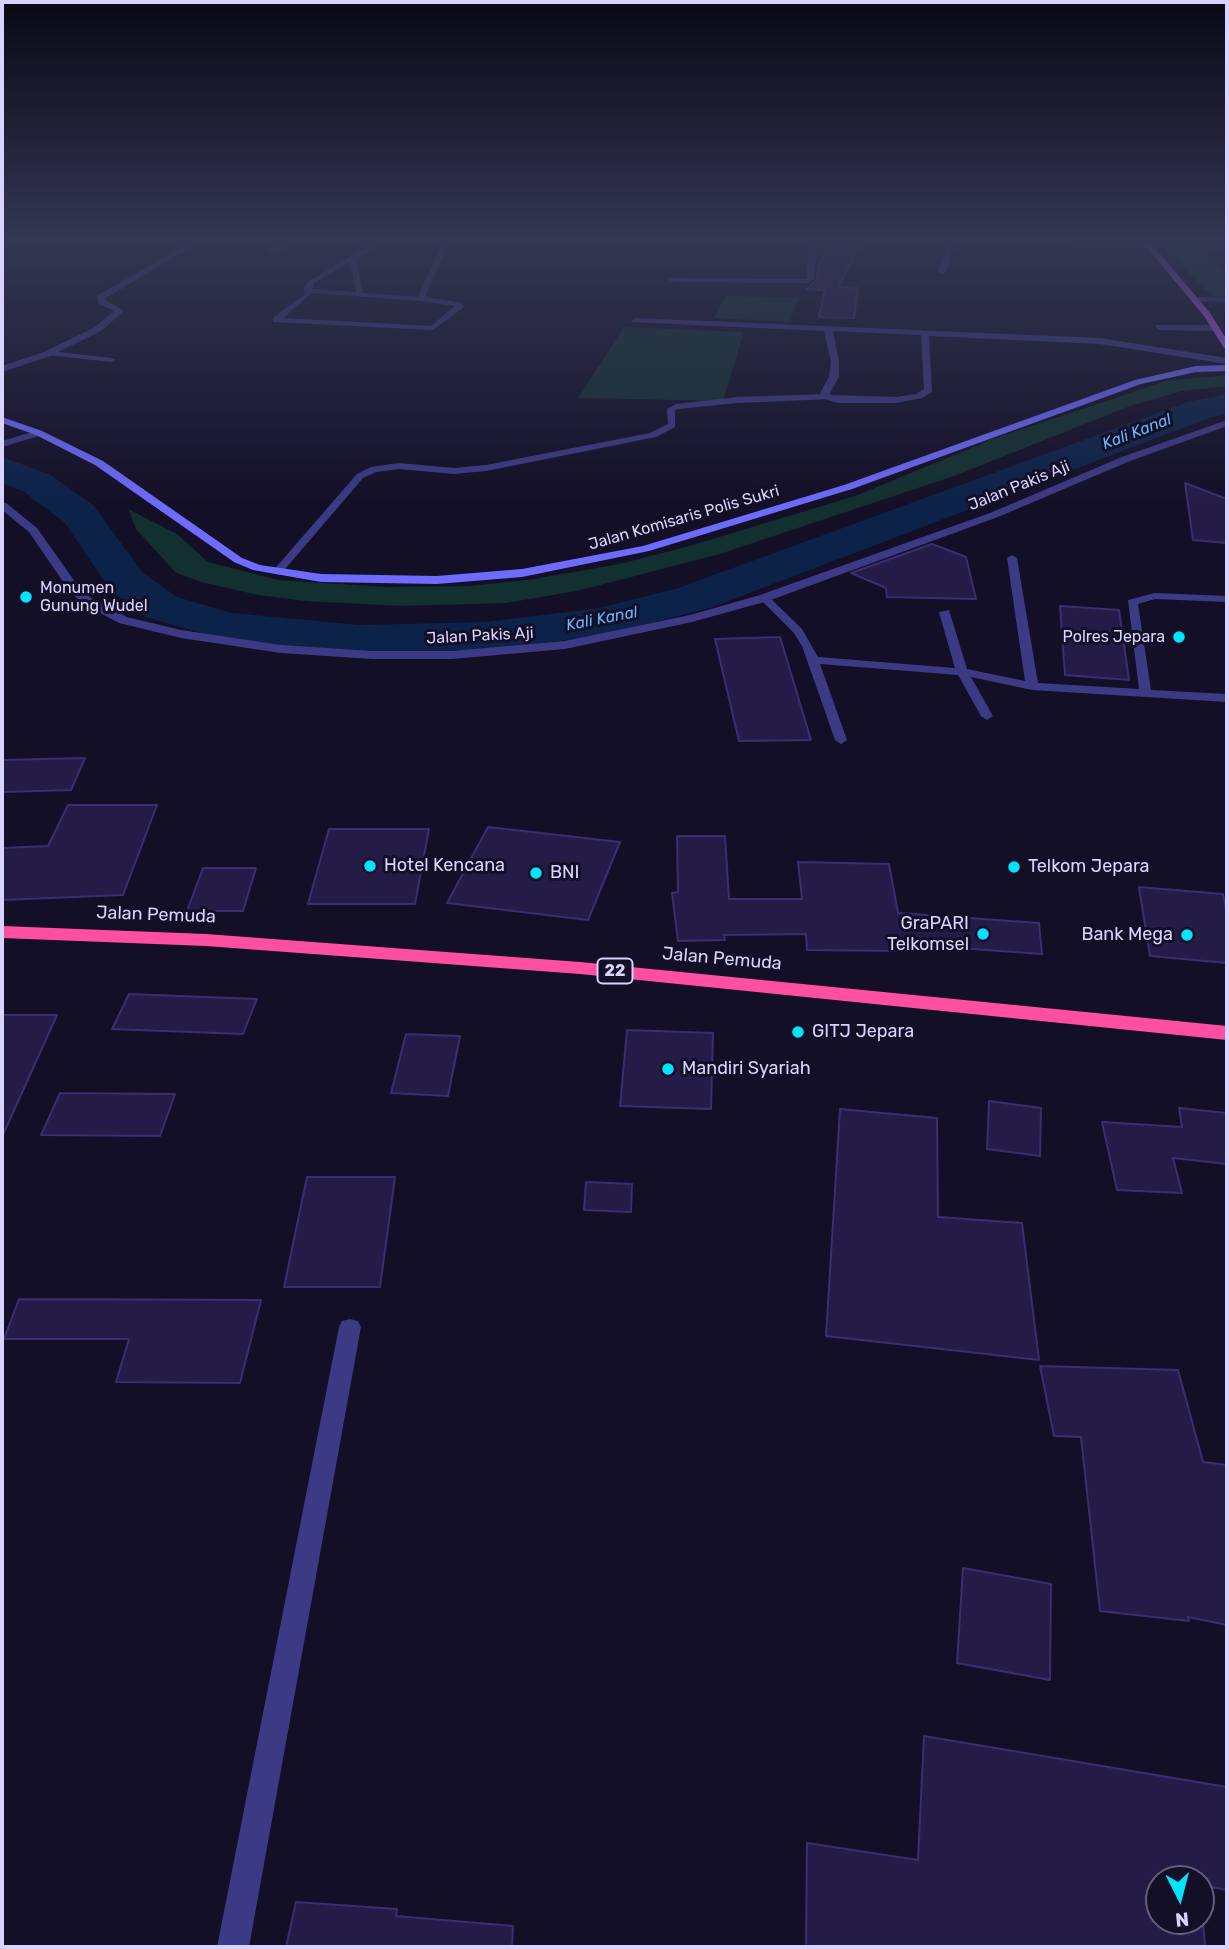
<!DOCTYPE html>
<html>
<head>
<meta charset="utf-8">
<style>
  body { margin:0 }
  #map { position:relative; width:1229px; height:1949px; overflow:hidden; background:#130f26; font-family:Rubik,sans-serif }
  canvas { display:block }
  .frame { position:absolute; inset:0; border:4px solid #d9d4ff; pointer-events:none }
  .north { position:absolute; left:1145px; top:1865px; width:70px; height:70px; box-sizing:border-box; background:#130f26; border:2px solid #625e7d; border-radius:50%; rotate:174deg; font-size:19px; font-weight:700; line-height:28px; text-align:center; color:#d9d4ff }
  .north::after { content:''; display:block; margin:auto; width:24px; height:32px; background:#00e5ff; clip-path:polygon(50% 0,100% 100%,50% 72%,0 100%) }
</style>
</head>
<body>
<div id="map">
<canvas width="1229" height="1949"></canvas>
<div class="frame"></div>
<div class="north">N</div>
</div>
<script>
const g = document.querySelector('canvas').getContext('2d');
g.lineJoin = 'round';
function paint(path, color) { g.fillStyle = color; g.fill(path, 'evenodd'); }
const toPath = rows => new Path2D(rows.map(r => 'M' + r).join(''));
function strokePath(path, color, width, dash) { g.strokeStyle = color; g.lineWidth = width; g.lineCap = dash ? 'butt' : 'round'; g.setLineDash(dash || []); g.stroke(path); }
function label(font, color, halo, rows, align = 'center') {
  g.font = font + ' Rubik,sans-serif'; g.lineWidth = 6; g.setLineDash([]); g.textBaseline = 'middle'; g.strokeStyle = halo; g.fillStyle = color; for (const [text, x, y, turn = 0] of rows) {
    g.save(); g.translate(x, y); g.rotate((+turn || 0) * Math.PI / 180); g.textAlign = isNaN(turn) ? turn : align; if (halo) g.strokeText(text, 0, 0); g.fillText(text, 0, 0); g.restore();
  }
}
const green = toPath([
  [1165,248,1204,249,1227,274,1227,297,1213,297],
  [726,296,798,298,790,322,714,318],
  [624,327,744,332,723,401,578,398],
  [1227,375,1227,386,1182,391,1130,406,954,476,720,554,577,591,506,603,401,606,306,601,258,595,205,583,176,573,136,529,128,509,177,534,208,562,278,580,385,587,470,586,534,579,619,564,686,547,858,495,993,439,1166,381]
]);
const river = toPath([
  [1227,394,1227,414,1209,418,710,608,599,636,486,650,360,653,229,641,145,617,110,590,65,523,23,491,2,483,2,457,51,475,94,506,142,572,177,597,232,613,360,625,486,622,599,608,678,588,1188,402,1227,394]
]);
const building = toPath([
  [833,238,860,241,839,287,858,288,854,318,819,317,825,290,807,289,817,279,818,268,833,238],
  [1185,483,1227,499,1227,543,1193,540,1185,483],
  [932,544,966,557,976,599,887,597,886,588,851,573,932,544],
  [1060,606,1119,610,1129,680,1065,675,1060,606],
  [780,637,811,740,739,741,715,639,780,637],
  [85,758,71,790,2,792,2,760,85,758],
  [68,805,157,805,123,895,2,900,2,848,48,846,68,805],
  [488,827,620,842,588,920,447,903,488,827],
  [329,829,429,829,415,904,308,904,329,829],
  [677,836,725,836,729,899,802,899,798,862,889,864,898,913,1039,923,1042,954,903,944,904,951,807,950,806,934,724,935,725,940,678,941,672,893,678,892,677,836],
  [203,868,256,868,243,911,187,911,203,868],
  [1139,887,1223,894,1227,915,1227,963,1150,956,1139,887],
  [129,994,257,999,243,1034,112,1029,129,994],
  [2,1015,57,1015,2,1137,2,1015],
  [627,1030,713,1033,711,1109,620,1106,627,1030],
  [406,1034,460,1036,448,1096,391,1093,406,1034],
  [60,1093,175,1094,160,1136,41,1135,60,1093],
  [989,1101,1041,1108,1040,1156,987,1149,989,1101],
  [1179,1108,1227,1113,1227,1164,1173,1158,1182,1193,1117,1190,1102,1122,1182,1127,1179,1108],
  [840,1109,937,1118,938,1217,1022,1223,1039,1360,826,1336,840,1109],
  [307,1177,395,1177,380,1287,284,1287,307,1177],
  [586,1182,632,1184,631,1212,584,1210,586,1182],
  [19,1299,261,1300,240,1383,116,1382,129,1339,4,1339,19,1299],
  [1040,1366,1178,1370,1203,1462,1227,1465,1227,1625,1188,1617,1189,1621,1100,1611,1081,1437,1054,1436,1040,1366],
  [963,1568,1051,1584,1050,1680,957,1663,963,1568],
  [924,1736,1227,1787,1227,1890,1201,1885,1201,1879,1159,1879,1159,1921,1201,1921,1201,1894,1205,1947,806,1947,807,1843,918,1860,924,1736],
  [296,1902,397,1909,396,1916,513,1926,512,1947,286,1947,296,1902]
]);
const lane = toPath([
  [382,238,451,238,425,297,461,303,464,307,433,330,273,322,273,318,305,294,304,288,309,281,382,238],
  [386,241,443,241,418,297,363,293,356,259,386,241],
  [350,262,356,292,312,289,314,283,350,262],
  [312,293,421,301,455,306,431,326,283,318,312,293],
  [1094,238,1146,238,1147,239,1144,241,1094,238],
  [50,351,111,358,115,360,111,362,47,355,50,351],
  [828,394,832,397,831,399,737,403,678,409,675,410,675,427,656,437,486,471,454,474,399,469,376,472,363,478,280,575,271,573,357,474,371,467,399,463,454,468,486,465,650,433,668,424,667,409,676,404,737,397,828,394],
  [1012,555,1017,558,1038,683,1139,689,1128,600,1155,593,1227,596,1227,602,1155,599,1138,604,1151,690,1227,694,1227,702,1032,690,971,677,993,716,987,720,981,716,958,675,820,664,847,740,841,744,835,740,802,646,794,633,759,598,768,596,802,629,818,657,955,668,939,612,949,610,967,669,1025,681,1007,558,1012,555]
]);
const street = toPath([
  [197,238,206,238,104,299,124,311,101,331,50,356,2,372,2,366,44,352,95,327,114,311,99,304,97,296,197,238],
  [294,238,303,238,274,254,267,252,294,238],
  [810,238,818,238,814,279,808,283,672,282,668,280,672,278,804,279,806,278,810,238],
  [846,238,1227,245,1227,249,955,243,946,272,942,274,938,272,948,242,846,238],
  [1195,297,1227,298,1227,302,1192,301,1195,297],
  [634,318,1100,338,1227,358,1227,364,1100,344,929,336,932,392,922,398,896,403,838,403,825,399,820,393,829,377,831,362,824,331,631,322,634,318],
  [833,331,921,335,924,389,916,394,896,397,831,395,830,393,839,377,839,362,833,331],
  [1155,325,1215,325,1219,328,1215,331,1158,330,1155,325],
  [1227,420,1227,426,1130,461,998,517,768,601,692,622,565,649,452,659,372,659,281,653,181,638,119,623,83,604,70,592,29,532,2,510,2,502,6,503,37,528,78,586,91,598,127,617,181,630,281,645,372,651,452,651,565,641,690,615,760,595,990,513,1122,457,1227,420],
  [39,430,44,433,42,435,2,447,2,441,39,430],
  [350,1319,358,1321,361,1327,249,1947,217,1947,339,1327,342,1321,350,1319]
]);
const secondary = toPath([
  [1227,365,1227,371,1196,372,1141,384,852,489,649,551,522,577,437,584,321,582,253,570,234,562,95,465,36,435,2,423,2,417,42,431,103,461,242,558,260,565,321,574,437,576,522,569,643,546,844,485,1135,380,1196,366,1227,365]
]);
const primary = toPath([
  [1139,238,1147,238,1210,313,1227,340,1227,349,1224,348,1204,316,1139,238]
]);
const highway = toPath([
  [2,926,206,934,580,962,1227,1026,1227,1040,580,974,206,946,2,938,2,926]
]);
const markers = [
  [26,597,7,"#00e5ff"],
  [1179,637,7,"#00e5ff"],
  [370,866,7,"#00e5ff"],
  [1014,867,7,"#00e5ff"],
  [536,873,7,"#00e5ff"],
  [983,934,7,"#00e5ff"],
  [1187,935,7,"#00e5ff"],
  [798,1032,7,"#00e5ff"],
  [668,1069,7,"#00e5ff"]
];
const farWaternames = [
  ["Kali Kanal",1137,432,-21],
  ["Kali Kanal",602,619,-11]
];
const farStreetnames = [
  ["Jalan Pakis Aji",1019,486,-22],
  ["Jalan Komisaris Polis Sukri",684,518,-16],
  ["Jalan Pakis Aji",480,636,-3]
];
const farPoinames = [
  ["Monumen",40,588],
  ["Gunung Wudel",40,606],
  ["Polres Jepara",1165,637,"right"]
];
const shields = [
  [615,971,35]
];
const shieldNames = [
  ["22",615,971]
];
const poiNames = [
  ["Hotel Kencana",384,866],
  ["Telkom Jepara",1028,867],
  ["BNI",550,873],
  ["GraPARI",969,924,"right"],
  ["Telkomsel",969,945,"right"],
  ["Bank Mega",1173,935,"right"],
  ["GITJ Jepara",812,1032],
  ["Mandiri Syariah",682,1069]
];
const streetNames = [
  ["Jalan Pemuda",156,915,2],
  ["Jalan Pemuda",722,959,5]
];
paint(green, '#12302f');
paint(river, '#0c2248');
paint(building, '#241b47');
strokePath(building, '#3b2d73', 2);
paint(lane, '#3d3a85');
paint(street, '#3d3a85');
paint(secondary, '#6f6bff');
paint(primary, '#c25bff');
paint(highway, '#ff4fa3');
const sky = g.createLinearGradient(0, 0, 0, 511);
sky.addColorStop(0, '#0a0815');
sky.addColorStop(0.47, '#333752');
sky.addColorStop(1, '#33375200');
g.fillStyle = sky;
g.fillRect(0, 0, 1229, 511);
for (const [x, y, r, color] of markers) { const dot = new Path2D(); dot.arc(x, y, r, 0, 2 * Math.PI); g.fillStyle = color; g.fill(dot); strokePath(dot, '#130f26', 2.5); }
label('italic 16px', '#62b6ff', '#130f26', farWaternames);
label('16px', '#d9d4ff', '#130f26', farStreetnames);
label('16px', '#d9d4ff', '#130f26', farPoinames, 'left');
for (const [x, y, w] of shields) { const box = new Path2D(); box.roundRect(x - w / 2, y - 12.5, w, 25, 5); g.fillStyle = '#130f26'; g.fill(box); strokePath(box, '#d9d4ff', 2); }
label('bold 16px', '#d9d4ff', null, shieldNames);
label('18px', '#d9d4ff', '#130f26', poiNames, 'left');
label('18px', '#d9d4ff', '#130f26', streetNames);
</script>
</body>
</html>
